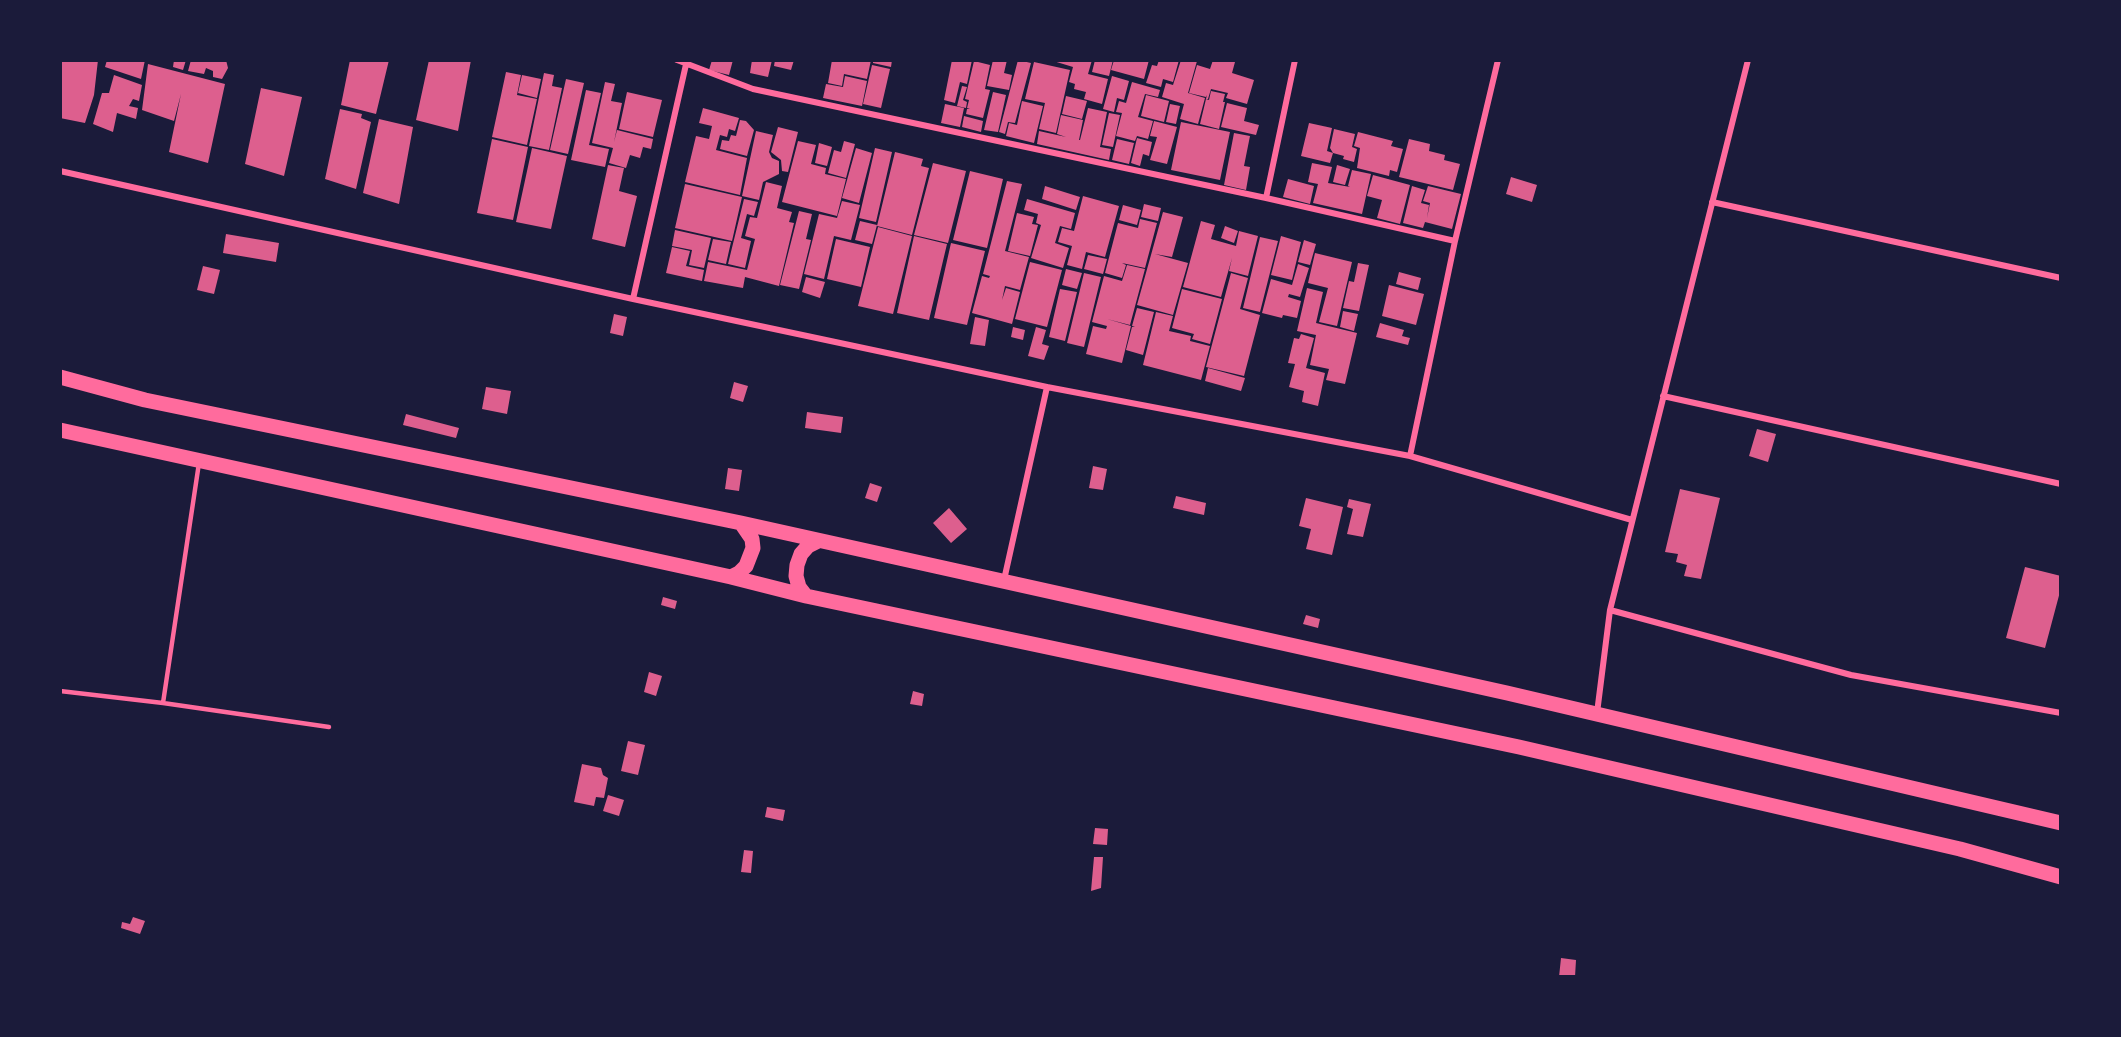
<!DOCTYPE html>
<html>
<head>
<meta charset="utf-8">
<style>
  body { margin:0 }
  #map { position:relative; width:2121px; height:1037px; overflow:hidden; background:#1b1b3a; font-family:"Crimson Pro",serif }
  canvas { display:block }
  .frame { position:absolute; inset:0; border:62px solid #1b1b3a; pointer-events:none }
</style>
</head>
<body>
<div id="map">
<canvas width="2121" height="1037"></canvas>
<div class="frame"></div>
</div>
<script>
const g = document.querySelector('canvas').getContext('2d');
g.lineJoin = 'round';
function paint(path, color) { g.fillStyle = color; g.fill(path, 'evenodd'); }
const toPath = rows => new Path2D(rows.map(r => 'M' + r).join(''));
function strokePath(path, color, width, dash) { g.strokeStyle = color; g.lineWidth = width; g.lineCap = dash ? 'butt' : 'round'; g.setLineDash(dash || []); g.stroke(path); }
const building = toPath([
  [60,60,98,60,94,95,85,123,60,118],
  [107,60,145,60,141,79,105,67],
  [174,60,186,60,183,70,173,67],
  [191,60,226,60,228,68,222,79,213,77,213,71,206,68,204,74,188,71],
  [350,60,389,60,376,114,341,105],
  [429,60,471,60,458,131,416,120],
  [712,60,733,60,729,75,709,70],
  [752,60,772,60,768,77,750,73],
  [775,60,794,60,791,70,774,66],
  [832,60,871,60,867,79,844,74,842,86,828,83],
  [873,60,892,60,891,67,873,63],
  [952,60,972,60,967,84,960,82,955,103,944,100],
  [993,60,1007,60,1004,73,1012,75,1009,90,987,86],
  [1018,60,1031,63,1015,123,1008,122,1005,134,999,132],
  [1050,60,1092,60,1088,74,1108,79,1102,104,1084,99,1086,92,1074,89,1075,84,1069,82,1073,67],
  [1095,60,1113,60,1109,76,1092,72],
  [1114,60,1149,60,1144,79,1111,70],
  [1159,60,1179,60,1173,82,1163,79,1161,87,1146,83,1152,65,1157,66],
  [1181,60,1197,61,1188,93,1205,98,1198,124,1180,119,1184,104,1162,97,1166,83,1173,85],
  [1213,60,1235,62,1232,73,1254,80,1247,104,1226,98,1228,93,1211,89,1208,99,1206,99,1207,95,1206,97,1189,93,1197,65,1210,69],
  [974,61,990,65,985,89,990,90,983,118,966,114,967,109,970,109,967,108,969,100,965,99],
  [1034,62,1070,70,1056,133,1039,129,1045,103,1025,99],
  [148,64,225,84,208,163,169,152,181,94,174,121,142,110],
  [872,65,890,69,881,108,863,104],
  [506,72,521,75,517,95,537,99,527,145,492,137],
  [544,73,554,75,552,86,562,88,549,150,529,146],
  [114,75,142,85,139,101,133,99,129,106,138,108,136,119,117,113,113,132,93,124,102,93,109,93],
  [522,75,541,79,537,98,518,93],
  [845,76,867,81,862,106,823,98,826,84,843,87],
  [1112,76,1129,81,1124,100,1117,98,1114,112,1103,109],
  [566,79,584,83,568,154,550,150],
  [605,82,615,84,611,101,622,103,614,142,617,130,653,139,651,149,643,147,640,158,630,155,626,168,609,163,613,148,592,143],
  [1132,82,1160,90,1158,97,1145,94,1138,117,1153,121,1148,139,1137,136,1135,141,1116,136,1122,113,1116,112,1119,101,1126,103],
  [962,86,967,87,963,100,967,102,966,108,957,106],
  [261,88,302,97,284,176,245,164],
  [586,90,601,93,589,145,609,149,605,167,571,160],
  [1211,91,1225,94,1223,102,1225,102,1219,129,1200,124,1206,99,1209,100],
  [627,92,662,100,653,137,619,129],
  [993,92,1006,95,998,132,984,130],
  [1146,95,1169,101,1164,122,1141,116],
  [1066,96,1087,101,1082,119,1062,114],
  [1022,101,1043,106,1034,143,1006,136,1009,123,1017,125],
  [1227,103,1247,108,1244,121,1259,125,1256,135,1221,127],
  [945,104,964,108,960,127,941,123],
  [1170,104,1180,106,1176,124,1166,122],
  [703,108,739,118,735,131,729,129,727,137,720,135,716,150,747,158,740,195,685,182,696,136,709,139,712,126,699,123],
  [1088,108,1107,112,1100,147,1111,149,1109,160,1037,144,1039,131,1066,137,1057,134,1061,115,1083,120,1079,140,1080,140],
  [340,109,362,114,361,118,371,122,356,189,325,179],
  [1109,113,1120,115,1113,147,1102,145],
  [964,116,983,121,981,132,962,127],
  [379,119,413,127,399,204,363,193],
  [740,120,746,121,754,130,747,156,720,149,722,140,729,141,731,135,736,136],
  [1154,121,1177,127,1167,164,1150,160,1157,137,1150,136],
  [1181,122,1230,132,1220,180,1171,170],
  [1309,123,1332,128,1327,151,1333,153,1330,163,1301,156],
  [778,127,798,132,788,172,782,171,781,160,771,152],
  [1334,129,1355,134,1352,147,1357,149,1354,162,1343,159,1344,156,1333,153,1330,148],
  [756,131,773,135,769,152,772,158,779,161,779,174,763,182,759,200,742,196],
  [1358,132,1393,141,1391,146,1403,149,1397,172,1390,170,1389,176,1357,168,1360,148,1354,146],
  [1234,133,1250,136,1244,166,1250,167,1246,190,1224,185],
  [1137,138,1152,142,1149,156,1143,154,1140,166,1131,163],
  [492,139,528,147,513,220,477,213],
  [1117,139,1134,143,1129,164,1112,160],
  [1409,139,1430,144,1429,151,1445,155,1444,160,1460,164,1453,190,1399,177],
  [798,141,816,145,811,164,826,168,825,174,846,179,837,216,782,202],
  [844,141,855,144,846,178,828,173,834,150,841,152],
  [819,143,832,147,827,166,815,163],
  [532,148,567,156,551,229,516,222],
  [856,148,872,153,859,203,842,198],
  [875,148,892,152,876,222,859,218],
  [895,152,923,159,921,166,929,168,912,235,877,226],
  [933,163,966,171,948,243,914,235],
  [1312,163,1332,167,1328,183,1350,187,1348,186,1352,170,1371,174,1362,214,1313,203,1318,184,1308,182],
  [608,165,624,168,619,191,637,196,625,247,592,239],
  [1337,165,1350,169,1345,185,1333,182],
  [970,171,1003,179,987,248,953,240],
  [1373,175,1410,185,1400,224,1377,218,1382,200,1367,196],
  [1511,177,1537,185,1532,202,1506,194],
  [1288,179,1314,186,1310,204,1283,197],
  [1007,181,1022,184,1005,251,1029,257,1020,290,1005,286,1002,300,1006,288,1020,292,1012,324,972,313,982,276,989,278,990,276,983,274],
  [766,182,782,186,777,208,792,212,789,222,794,223,779,286,745,277,743,288,704,281,708,262,747,270,755,239,745,236,750,217,757,218],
  [685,184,742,197,732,241,675,228],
  [1045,186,1080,197,1076,210,1042,199],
  [1412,186,1425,190,1421,203,1429,205,1427,218,1430,203,1423,201,1428,186,1461,194,1452,229,1425,222,1423,228,1403,223],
  [1083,196,1119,206,1105,257,1086,252,1082,269,1067,265,1072,246,1058,242,1062,228,1074,231],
  [744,199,758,202,754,216,747,214,741,238,751,241,745,268,728,264],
  [1027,199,1075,213,1071,229,1060,226,1055,243,1069,248,1063,268,1031,258,1041,225,1036,223,1038,214,1024,210],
  [842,201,860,205,851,240,834,236,824,279,804,274,819,214,837,218],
  [1144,204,1161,208,1158,221,1141,217],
  [1123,205,1141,210,1137,225,1119,220],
  [799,211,812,214,806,239,811,240,799,289,780,285],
  [1163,212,1183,217,1172,257,1155,254,1188,263,1173,315,1137,305],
  [1017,213,1034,217,1032,224,1038,225,1030,256,1008,251],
  [1140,219,1157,223,1145,268,1122,263,1126,265,1122,278,1105,273,1118,223,1138,228],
  [860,221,877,225,872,244,855,240],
  [1201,221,1215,225,1211,239,1236,246,1239,231,1258,236,1248,276,1229,271,1232,258,1221,297,1183,287],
  [1225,226,1238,231,1234,243,1221,238],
  [878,227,912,236,893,314,858,306],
  [675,230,711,238,704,268,689,265,692,250,672,246],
  [226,234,279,243,276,262,223,253],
  [914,236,947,244,929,320,897,313],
  [1281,236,1301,242,1292,280,1271,275],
  [1260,237,1278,241,1260,312,1243,308],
  [713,239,731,242,726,264,708,260],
  [836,239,870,247,861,287,827,279],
  [1304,240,1316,244,1310,265,1298,262],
  [951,243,985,251,967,325,934,318],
  [672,247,690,251,686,266,704,270,702,281,666,273],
  [1315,253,1352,262,1337,326,1319,322,1328,288,1308,283],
  [1088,255,1107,259,1103,274,1084,269],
  [1030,262,1062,270,1047,327,1015,319],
  [1358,263,1369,265,1359,311,1343,308,1349,281,1354,282],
  [1298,264,1309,268,1300,297,1289,294,1288,297,1301,301,1297,318,1283,315,1282,318,1262,313,1271,279,1292,285],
  [1127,265,1145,269,1130,325,1107,319,1131,326,1122,363,1086,354,1093,326,1106,329,1107,326,1092,322,1104,276,1122,281],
  [203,266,220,270,214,294,197,290],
  [1066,269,1082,273,1077,289,1062,285],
  [1399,272,1421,278,1418,290,1396,284],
  [1084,273,1101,277,1084,347,1067,343],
  [1231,273,1248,278,1240,309,1260,315,1244,376,1206,367],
  [806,277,825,282,820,298,802,292],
  [1389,285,1424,294,1416,325,1382,316],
  [1307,288,1323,292,1316,323,1357,333,1345,384,1326,380,1329,369,1310,365,1316,335,1297,331],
  [1060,289,1077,292,1065,341,1049,337],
  [1182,289,1222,299,1210,344,1192,339,1194,334,1172,328],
  [1137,308,1154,312,1143,355,1126,350,1132,327,1135,327,1132,326],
  [1343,311,1358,314,1354,331,1340,327],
  [1156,312,1173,316,1169,331,1191,336,1190,341,1210,346,1201,380,1143,365],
  [614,314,627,317,623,336,610,333],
  [975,317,989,320,985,346,970,344],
  [1380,323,1404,330,1402,336,1410,338,1408,345,1376,337],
  [1013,327,1025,330,1023,340,1011,337],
  [1036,327,1046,330,1042,344,1049,346,1044,360,1028,356],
  [1301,334,1314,338,1306,368,1325,373,1318,406,1302,402,1304,391,1289,387,1295,364,1288,363,1294,338,1299,339],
  [1208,368,1245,378,1241,391,1205,381],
  [734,382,748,386,743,402,730,398],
  [486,387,511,391,507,414,482,409],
  [807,412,843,417,841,433,805,428],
  [406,414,459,428,456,438,403,425],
  [1757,429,1776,434,1768,462,1749,456],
  [1093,466,1107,469,1103,490,1089,488],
  [728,468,742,470,739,491,725,489],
  [870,483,882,487,877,502,865,498],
  [1680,489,1720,498,1701,579,1684,576,1687,565,1676,562,1678,554,1665,552],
  [1176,496,1206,503,1204,515,1173,508],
  [1306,498,1343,507,1332,555,1306,549,1311,529,1299,526],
  [1349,499,1371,504,1363,537,1347,534,1353,509,1347,507],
  [949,508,967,529,951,543,933,523],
  [2025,567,2061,576,2061,588,2045,648,2006,638],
  [663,597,677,601,675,609,661,605],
  [1306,615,1320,619,1318,628,1303,624],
  [649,672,662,676,656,696,644,692],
  [913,691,924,694,922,706,910,704],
  [628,741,645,745,638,775,621,771],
  [582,764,601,768,603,775,608,778,604,798,596,797,594,806,574,802],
  [608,795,624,800,619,816,603,811],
  [767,807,785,810,783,821,765,817],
  [1095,828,1108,829,1107,845,1093,844],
  [744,850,753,851,751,873,741,872],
  [1094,857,1103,857,1101,888,1091,891],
  [133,917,145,921,140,934,121,928,122,922,130,924],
  [1561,958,1576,960,1575,977,1559,977]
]);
const service = toPath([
  [60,691,163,703,329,727],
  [163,703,199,463]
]);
const minor = toPath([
  [677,60,753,89,1266,198,1455,241],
  [60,171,633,299,1047,387,1410,456,1632,520],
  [1266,198,1295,60],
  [1712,202,2061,278],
  [633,299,687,60],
  [1663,396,2061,484],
  [1410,456,1455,241,1498,60],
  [1004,580,1047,387],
  [1610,610,1851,675,2061,713],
  [1597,713,1610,610,1748,60]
]);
const primary = toPath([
  [60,377,145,400,741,523,1507,693,2061,823],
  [60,430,731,577,806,596,1519,747,1960,849,2061,877],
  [731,577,739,573,746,566,753,548,752,539,741,523],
  [806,596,799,587,796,576,797,565,801,554,808,546,818,541]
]);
paint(building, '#dd5f8e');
strokePath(service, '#ff6b9d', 4.5);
strokePath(minor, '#ff6b9d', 6);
strokePath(primary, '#ff6b9d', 15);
</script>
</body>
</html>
